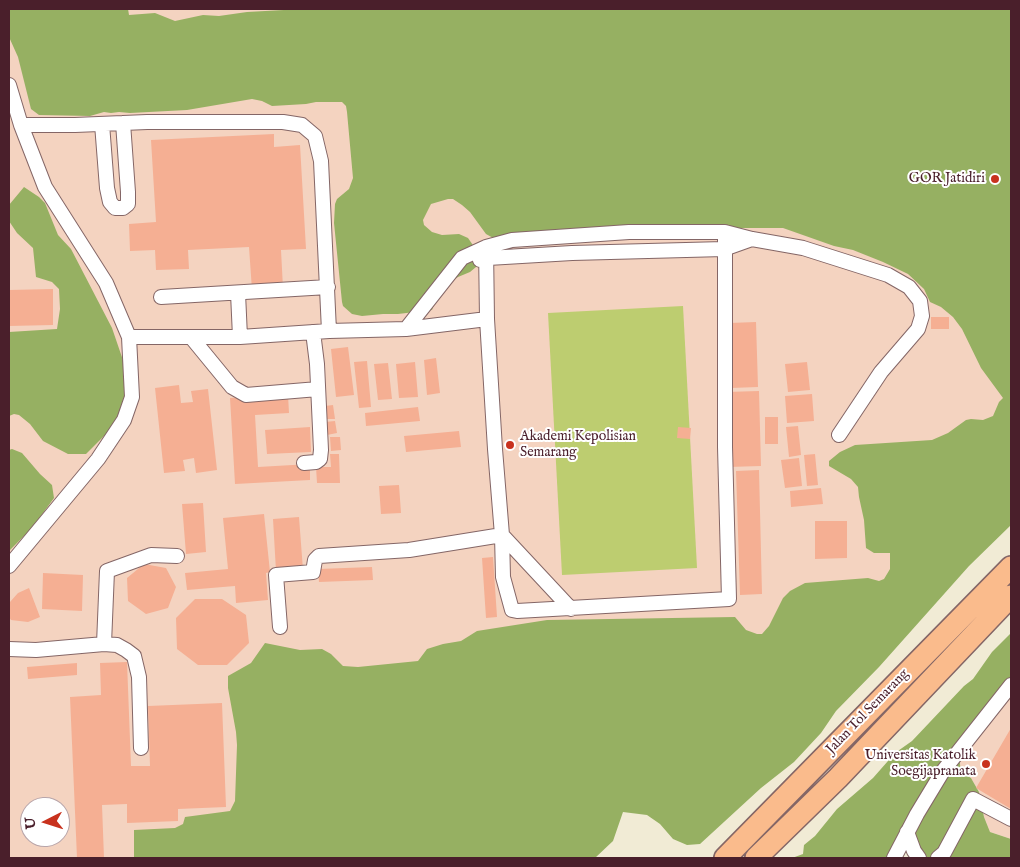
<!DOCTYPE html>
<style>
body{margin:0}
#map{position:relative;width:1020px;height:867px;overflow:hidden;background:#f1ebd5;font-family:"IM FELL English",serif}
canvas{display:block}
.frame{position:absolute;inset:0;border:10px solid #4a1f2b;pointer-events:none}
.north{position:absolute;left:20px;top:797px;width:50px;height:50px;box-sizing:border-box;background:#fff;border:1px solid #b7a5aa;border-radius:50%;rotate:265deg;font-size:14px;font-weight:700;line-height:20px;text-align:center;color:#4a1f2b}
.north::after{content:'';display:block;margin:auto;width:18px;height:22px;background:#c8321e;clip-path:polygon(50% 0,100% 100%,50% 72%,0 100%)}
</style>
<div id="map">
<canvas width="1020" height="867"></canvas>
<div class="frame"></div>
<div class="north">U</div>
</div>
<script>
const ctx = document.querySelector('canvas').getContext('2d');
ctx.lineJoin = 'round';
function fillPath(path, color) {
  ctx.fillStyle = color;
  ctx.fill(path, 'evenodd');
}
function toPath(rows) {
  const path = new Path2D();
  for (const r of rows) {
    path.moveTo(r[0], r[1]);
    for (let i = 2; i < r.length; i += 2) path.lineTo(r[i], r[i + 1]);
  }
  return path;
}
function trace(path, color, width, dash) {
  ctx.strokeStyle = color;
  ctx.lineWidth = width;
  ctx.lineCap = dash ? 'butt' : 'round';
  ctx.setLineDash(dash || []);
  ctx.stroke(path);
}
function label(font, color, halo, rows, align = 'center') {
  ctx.font = font + ' "IM FELL English",serif';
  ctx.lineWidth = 4;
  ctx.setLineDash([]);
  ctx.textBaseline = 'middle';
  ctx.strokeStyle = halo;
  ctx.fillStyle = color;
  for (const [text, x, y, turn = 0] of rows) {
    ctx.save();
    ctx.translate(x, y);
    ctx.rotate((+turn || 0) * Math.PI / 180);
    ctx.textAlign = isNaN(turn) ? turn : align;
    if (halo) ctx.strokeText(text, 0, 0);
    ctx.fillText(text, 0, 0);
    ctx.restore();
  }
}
fillPath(toPath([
 [9,9,1002,9,1011,370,1011,519,862,662,245,858,9,858],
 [30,807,60,807,60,837,30,837],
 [1011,676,1011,839,990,832,984,817,979,792,971,778,961,772,959,756,970,729]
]), '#f4d3c0');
fillPath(toPath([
 [683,306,697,568,562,575,548,313]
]), '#bdcd70');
fillPath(toPath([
 [9,9,128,9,129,15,155,13,175,21,203,15,219,16,247,12,302,9,1011,9,1011,525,969,566,879,667,836,711,821,733,794,762,761,788,700,844,687,845,673,839,660,824,647,815,623,812,613,841,595,858,134,858,134,830,175,828,183,824,185,817,230,811,235,801,237,745,236,732,228,688,228,676,251,663,265,643,300,650,322,649,331,654,343,666,358,667,418,661,427,649,443,644,461,641,477,631,547,620,735,617,746,630,757,634,762,634,769,626,783,598,790,591,805,583,868,578,879,581,884,579,890,569,890,553,874,553,866,548,864,520,859,497,858,487,851,479,829,466,829,461,840,452,855,445,932,440,948,433,966,420,971,419,983,420,993,416,999,402,1003,398,981,368,962,329,953,317,941,307,930,302,924,289,908,274,883,262,853,250,834,246,783,228,738,228,705,231,647,225,554,231,495,239,486,234,470,212,462,205,453,199,448,199,431,204,423,220,424,225,432,232,442,235,459,234,468,238,479,254,476,267,470,272,458,277,440,289,432,310,398,314,383,314,362,316,352,314,343,306,342,302,334,223,335,204,337,199,349,189,353,178,347,112,346,106,342,102,316,102,306,104,272,106,262,101,252,99,187,110,130,113,119,112,111,113,104,112,90,116,39,115,31,109,18,57,9,37],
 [24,187,39,197,45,203,58,235,71,249,112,328,126,369,127,390,119,414,109,431,86,454,68,454,43,441,30,424,19,415,14,414,9,416,9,332,57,329,60,309,59,289,52,282,36,277,33,248,17,233,9,221,9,205],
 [12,449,22,453,40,474,52,485,54,498,32,528,9,551,9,450],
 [1011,633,1011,676,970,729,959,756,961,772,971,778,979,792,984,817,990,832,1011,839,1011,858,911,858,905,849,893,858,792,858,803,854,804,845,815,836,837,809,873,778,895,753,912,741,964,686,973,679,992,652]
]), '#96b062');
fillPath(toPath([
 [274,134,274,147,300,145,306,249,281,250,283,288,252,290,249,247,188,250,189,269,156,270,155,250,130,251,129,224,156,222,151,140],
 [53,289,53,325,9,326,9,290],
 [931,317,949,317,949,329,931,329],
 [756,322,758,387,731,388,729,323],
 [348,347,354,395,336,397,331,349],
 [436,358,440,393,427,395,424,360],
 [367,361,371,407,359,408,354,362],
 [415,362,418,397,399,398,396,364],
 [807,362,810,390,788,392,785,364],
 [388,363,392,399,378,400,374,364],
 [179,385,181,403,193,402,191,391,208,389,217,470,196,473,194,458,183,460,185,471,164,473,155,388],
 [759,391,761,466,728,467,726,392],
 [812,394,814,421,787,423,785,396],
 [288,395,289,413,255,415,258,467,310,464,310,480,235,484,230,398],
 [333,405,335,419,326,419,325,406],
 [418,407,420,421,366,426,365,413],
 [765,417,778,417,778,444,765,444],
 [335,421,337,433,327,435,325,422],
 [798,426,801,455,789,457,786,427],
 [310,427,311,452,267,454,265,430],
 [678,427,691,428,690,439,677,438],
 [459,431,461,447,406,452,404,436],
 [330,437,340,437,341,450,331,451],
 [330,454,339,454,340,483,317,483,316,467,331,467],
 [815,454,818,485,807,486,804,455],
 [799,458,802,486,785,488,781,460],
 [759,470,762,594,740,595,736,471],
 [399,485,401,513,381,514,379,486],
 [821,488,823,504,791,507,790,491],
 [203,503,206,552,186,554,182,504],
 [264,514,270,572,266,573,268,600,236,603,235,586,187,590,185,573,228,569,223,518],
 [299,517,303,570,276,571,273,519],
 [815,521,847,521,847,558,815,559],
 [493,557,497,617,486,618,482,558],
 [144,564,166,568,176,587,168,608,146,614,128,601,127,578],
 [372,567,373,580,319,582,318,569],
 [43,573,83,575,82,611,42,609],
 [29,588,40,617,28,622,11,620,9,617,10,602,18,593],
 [195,599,222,599,246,615,249,643,227,665,198,665,177,649,176,618],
 [127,662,131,766,150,766,148,706,222,703,226,807,178,809,178,821,127,823,127,804,102,805,104,858,77,858,70,697,101,695,100,663],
 [77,663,77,675,28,679,27,667],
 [1011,728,1011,809,976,788]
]), '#f5af93');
const minor = toPath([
 [9,85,21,125,45,187,106,283,129,337,132,397,124,420,98,459,9,566],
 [102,124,107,188,110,202,115,208,123,208,128,204,128,192,123,123],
 [21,125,75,125,147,122,283,122,302,125,315,136,321,161,329,331],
 [486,247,487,319,495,449,502,535,503,577,512,610,517,611,729,599,725,447,725,232],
 [480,260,488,258,572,253,724,249,752,239],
 [238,293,240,337],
 [161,297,328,287],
 [406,329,462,258,486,247,512,240,629,232,725,232,752,239,803,248,888,275,909,287,920,301,922,316,918,329,881,372,839,435],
 [129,337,240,337,329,331,406,329,487,319],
 [191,337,232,387,246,395,318,389],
 [304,463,316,462,320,459,321,450,317,364,313,332],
 [280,627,276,575,313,572,315,560,319,556,409,550,502,535,571,609],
 [104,644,107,571,151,555,177,556],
 [9,649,36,650,104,644,117,645,126,650,134,656,139,677,141,748],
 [907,832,914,851,919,858],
 [894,858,917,814,943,771,1011,685],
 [938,858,944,853,973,799,1011,819]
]);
const highway = toPath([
 [725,858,1011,567],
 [756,858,838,778,1011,596]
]);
trace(minor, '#846666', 16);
trace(highway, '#846666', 24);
trace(minor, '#fff', 14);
trace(highway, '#fabb8c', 21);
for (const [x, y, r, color] of [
 [995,179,5,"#c8321e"],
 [510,445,5,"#c8321e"],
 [986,764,5,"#c8321e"]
]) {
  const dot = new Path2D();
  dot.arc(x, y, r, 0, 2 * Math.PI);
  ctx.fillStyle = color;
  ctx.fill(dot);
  trace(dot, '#fff', 2);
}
label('14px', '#4a1f2b', '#fff', [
 ["GOR Jatidiri",985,179],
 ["Akademi Kepolisian",520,437,"left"],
 ["Semarang",520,453,"left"],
 ["Universitas Katolik",976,756],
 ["Soegijapranata",976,772]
], 'right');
label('14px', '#4a1f2b', '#fff', [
 ["Jalan Tol Semarang",868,712,-46]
]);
</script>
